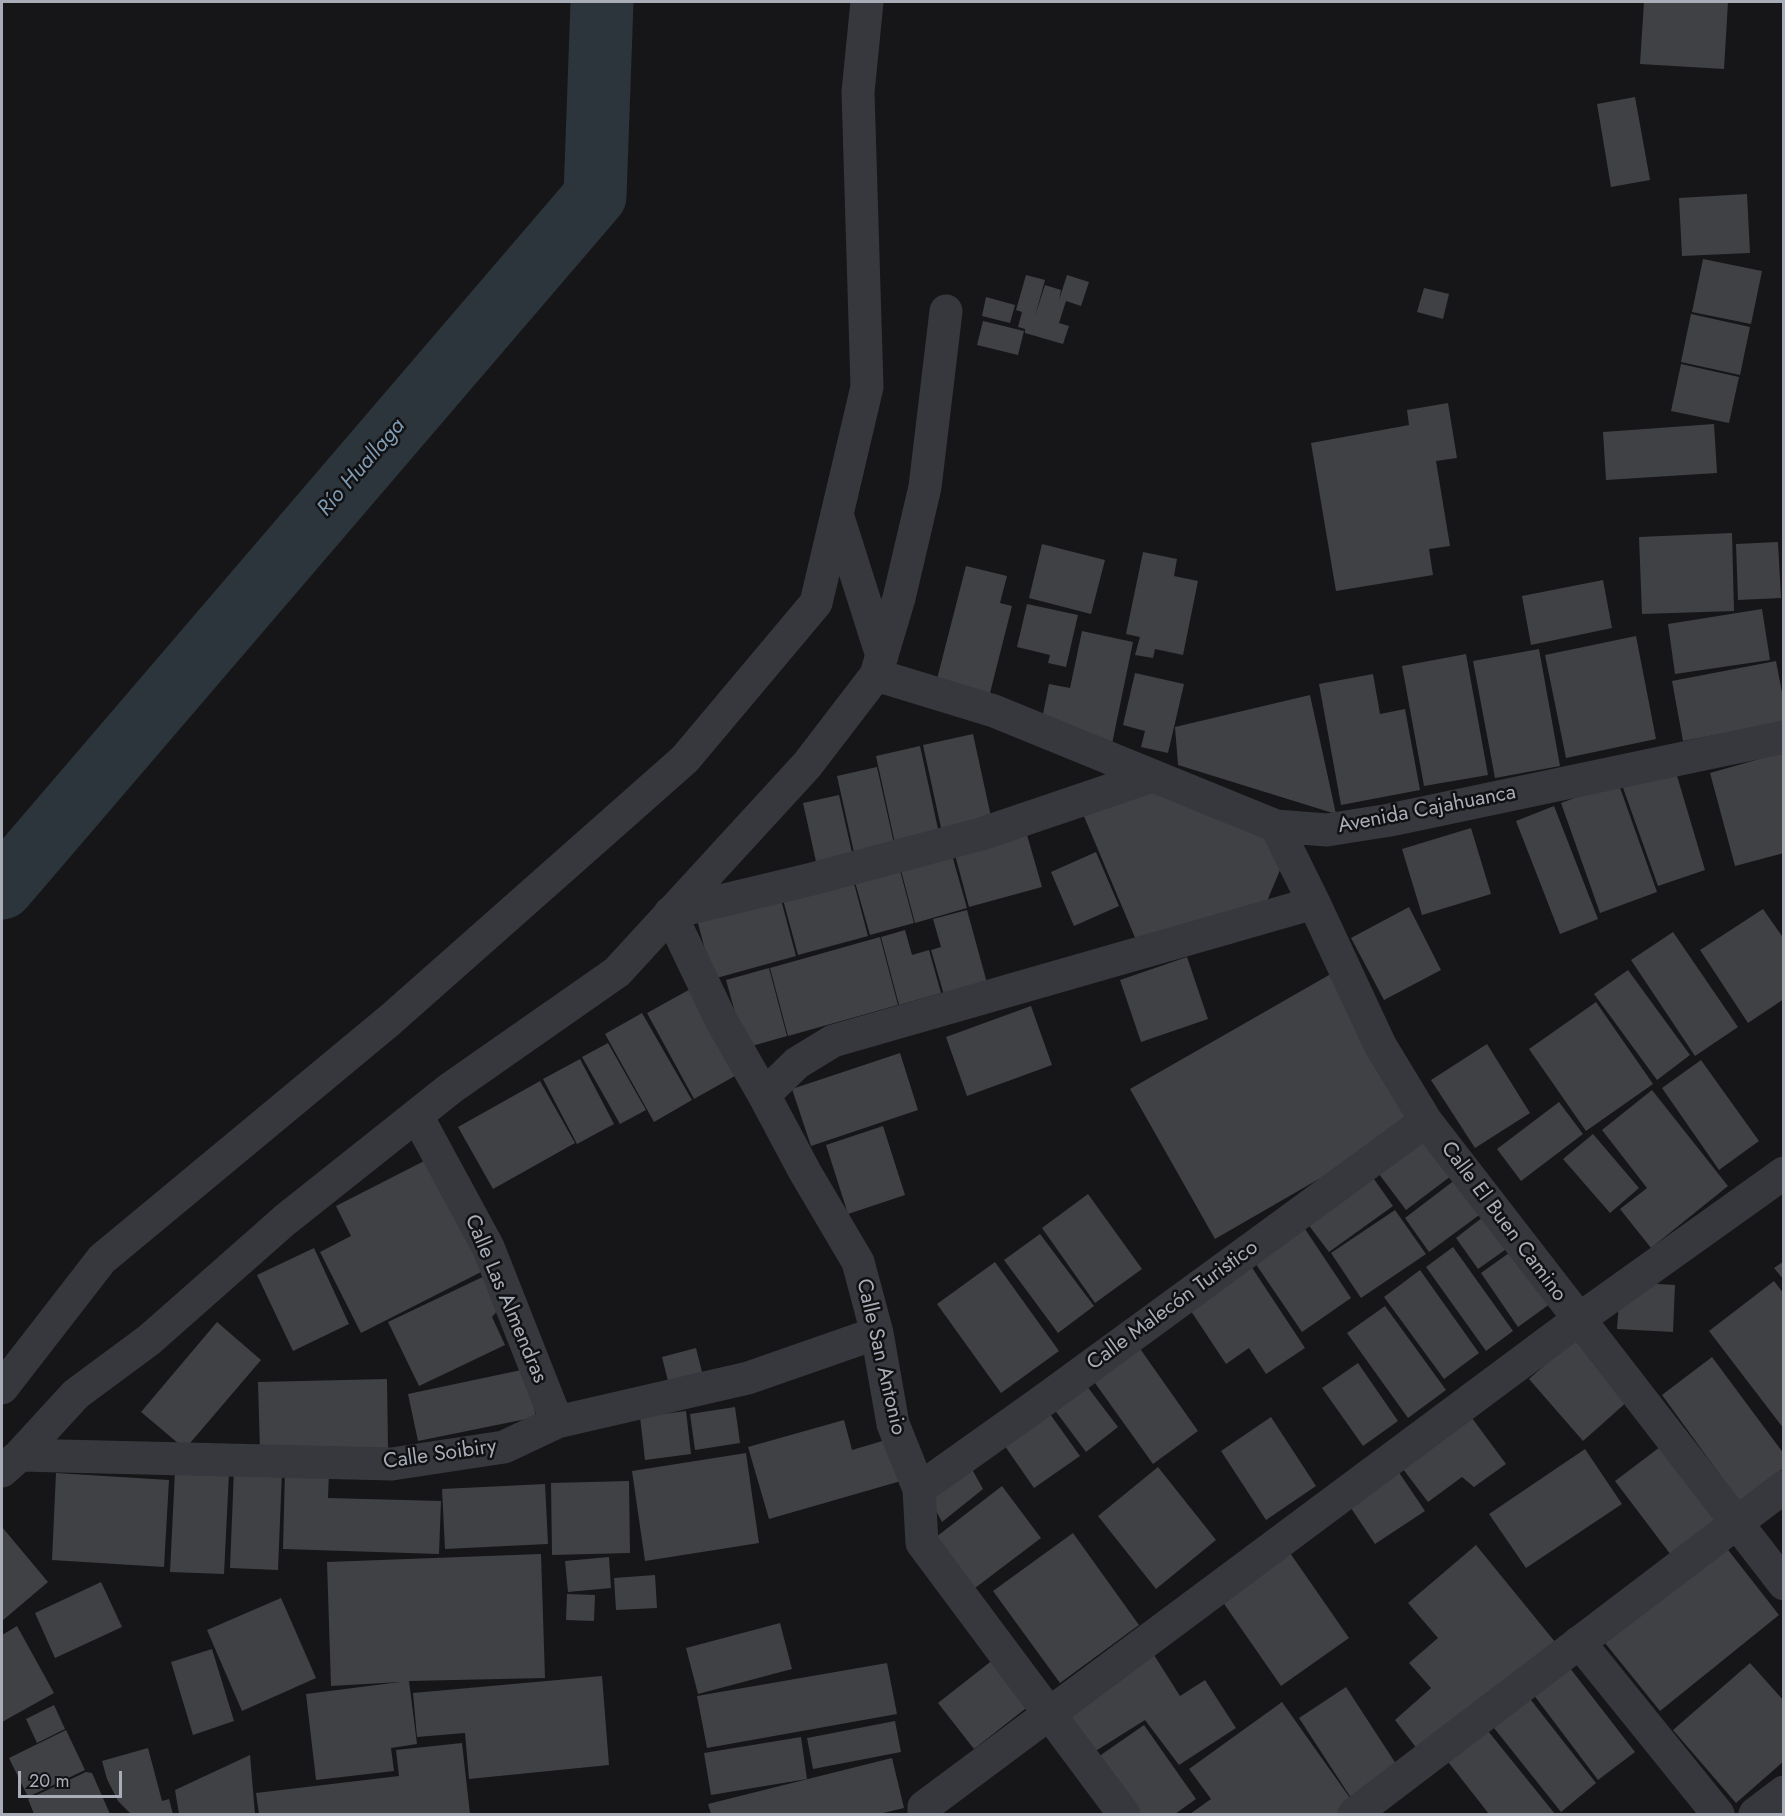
<!DOCTYPE html>
<meta charset="utf-8">
<style>
body{margin:0}
#map{position:relative;width:1785px;height:1816px;overflow:hidden;background:#161618;font-family:Jost,sans-serif}
canvas{display:block}
.frame{position:absolute;inset:0;border:3px solid #a8adb8;pointer-events:none}
.scale{position:absolute;left:18px;top:1771px;width:104px;height:27px;box-sizing:border-box;border:3px solid #a8adb8;border-top:0;padding-left:8px;font-size:18px;line-height:21px;white-space:nowrap;color:#a8adb8;-webkit-text-stroke:4px #111113;paint-order:stroke}
</style>
<div id="map">
<canvas width="1785" height="1816"></canvas>
<div class="frame"></div>
<div class="scale">20 m</div>
</div>
<script>
const ctx = document.querySelector('canvas').getContext('2d');
ctx.lineJoin = 'round';
function toPath(rows) {
  const path = new Path2D();
  for (const r of rows) {
    path.moveTo(r[0], r[1]);
    for (let i = 2; i < r.length; i += 2) path.lineTo(r[i], r[i + 1]);
  }
  return path;
}
function trace(path, color, width, dash) {
  ctx.strokeStyle = color;
  ctx.lineWidth = width;
  ctx.lineCap = dash ? 'butt' : 'round';
  ctx.setLineDash(dash || []);
  ctx.stroke(path);
}
function fillPath(path, color) {
  ctx.fillStyle = color;
  ctx.fill(path, 'evenodd');
}
function label(font, color, halo, rows, align = 'center') {
  ctx.font = font + ' Jost,sans-serif';
  ctx.lineWidth = 5;
  ctx.setLineDash([]);
  ctx.textBaseline = 'middle';
  ctx.strokeStyle = halo;
  ctx.fillStyle = color;
  for (const [text, x, y, turn = 0] of rows) {
    ctx.save();
    ctx.translate(x, y);
    ctx.rotate((+turn || 0) * Math.PI / 180);
    ctx.textAlign = isNaN(turn) ? turn : align;
    if (halo) ctx.strokeText(text, 0, 0);
    ctx.fillText(text, 0, 0);
    ctx.restore();
  }
}
trace(toPath([
 [2,888,595,196,602,2]
]), '#2c353c', 63);
fillPath(toPath([
 [1644,2,1728,2,1724,69,1640,64],
 [1635,97,1650,180,1611,187,1597,104],
 [1747,194,1750,253,1682,256,1679,198],
 [1703,259,1762,271,1751,324,1692,312],
 [1026,275,1045,280,1035,316,1045,285,1061,290,1059,300,1067,275,1089,282,1081,306,1066,301,1059,323,1069,326,1063,344,1025,333,1025,329,1018,327,1022,312,1016,310],
 [1424,288,1449,294,1443,319,1417,312],
 [986,297,1015,305,1010,323,982,316],
 [1691,314,1750,327,1740,375,1681,362],
 [983,321,1024,331,1018,355,977,345],
 [1681,364,1739,377,1729,423,1671,411],
 [1448,403,1457,458,1436,461,1450,546,1429,549,1433,575,1336,591,1311,443,1409,425,1407,410],
 [1714,424,1717,473,1606,480,1603,432],
 [1732,533,1734,611,1642,614,1639,537],
 [1778,542,1781,598,1738,600,1736,544],
 [1042,544,1105,560,1091,614,1029,598],
 [1143,552,1177,559,1174,576,1198,581,1183,655,1155,649,1153,658,1135,655,1140,637,1126,634],
 [966,566,1007,576,1000,603,1012,606,990,693,937,679],
 [1603,580,1612,628,1531,645,1522,596],
 [1027,604,1078,615,1066,667,1048,663,1050,655,1017,647],
 [1762,609,1770,660,1675,674,1668,624],
 [1082,631,1133,642,1112,744,1040,729,1049,684,1070,688],
 [1636,636,1656,739,1566,758,1545,655],
 [1539,649,1560,766,1495,778,1473,661],
 [1466,654,1488,775,1424,786,1402,666],
 [1776,661,1784,703,1784,722,1683,741,1672,681],
 [1135,673,1184,684,1168,753,1141,747,1145,731,1123,725],
 [1373,674,1380,714,1405,709,1420,790,1341,805,1319,684],
 [1310,695,1336,814,1178,765,1175,727],
 [973,734,993,826,943,837,923,745],
 [920,746,940,838,896,848,876,756],
 [1784,752,1784,853,1735,866,1710,773],
 [877,767,895,848,855,857,837,776],
 [1675,769,1705,870,1658,886,1622,785],
 [1618,782,1657,892,1600,913,1561,803],
 [1151,790,1266,834,1280,870,1265,906,1139,947,1083,814],
 [839,795,853,857,817,866,803,803],
 [1554,806,1598,919,1560,934,1516,821],
 [1471,828,1491,894,1422,915,1402,849],
 [1027,835,1042,887,969,907,955,855],
 [950,848,967,908,915,923,899,863],
 [1096,852,1119,906,1074,926,1051,872],
 [898,863,914,923,870,935,853,875],
 [852,876,868,936,798,955,782,896],
 [780,896,796,956,713,979,697,920],
 [1409,907,1441,970,1384,1000,1351,938],
 [1763,909,1784,939,1784,999,1748,1023,1700,950],
 [967,910,987,983,944,995,931,950,941,947,933,919],
 [905,930,912,955,929,950,941,993,899,1005,881,937],
 [1673,932,1738,1027,1695,1056,1631,960],
 [880,937,898,1005,788,1036,770,968],
 [1187,957,1208,1019,1141,1042,1120,980],
 [769,968,787,1036,745,1048,726,980],
 [1628,970,1690,1055,1657,1080,1594,994],
 [1336,971,1421,1120,1215,1239,1130,1089],
 [694,987,742,1072,694,1099,647,1013],
 [1596,1002,1653,1084,1586,1131,1529,1049],
 [1031,1006,1052,1065,967,1096,946,1037],
 [642,1013,692,1100,654,1122,605,1034],
 [608,1043,646,1110,620,1124,582,1057],
 [1487,1044,1530,1113,1475,1148,1431,1080],
 [900,1053,918,1110,811,1146,792,1089],
 [580,1059,614,1124,577,1144,543,1079],
 [1701,1060,1759,1141,1719,1170,1662,1088],
 [540,1081,575,1143,493,1189,458,1127],
 [1652,1090,1728,1186,1651,1248,1620,1209,1647,1188,1602,1130],
 [1559,1102,1583,1134,1521,1181,1497,1149],
 [883,1126,905,1195,848,1214,826,1145],
 [1425,1126,1459,1170,1406,1210,1373,1166],
 [1593,1134,1639,1188,1610,1213,1563,1159],
 [428,1159,483,1271,361,1333,320,1252,351,1236,336,1206],
 [1369,1172,1393,1206,1329,1252,1304,1219],
 [1460,1176,1486,1210,1429,1252,1405,1218],
 [1088,1194,1142,1269,1095,1303,1042,1228],
 [1395,1210,1426,1254,1361,1298,1331,1253],
 [1488,1213,1512,1245,1478,1269,1456,1238],
 [1301,1223,1351,1298,1302,1332,1251,1257],
 [1040,1234,1094,1306,1058,1333,1004,1260],
 [1453,1247,1513,1331,1486,1351,1426,1267],
 [314,1248,349,1324,293,1351,257,1275],
 [1516,1248,1554,1301,1518,1327,1481,1273],
 [1247,1260,1305,1348,1266,1374,1249,1348,1226,1364,1185,1302],
 [1784,1261,1784,1280,1774,1268],
 [995,1262,1059,1351,1001,1393,937,1304],
 [1420,1270,1479,1353,1444,1379,1384,1297],
 [491,1273,505,1302,492,1317,505,1345,419,1386,388,1322],
 [1774,1281,1784,1294,1784,1429,1709,1331],
 [1640,1283,1675,1285,1673,1332,1617,1329,1619,1303],
 [1385,1306,1446,1390,1408,1418,1347,1333],
 [217,1322,261,1360,185,1449,141,1412],
 [1574,1339,1628,1401,1583,1441,1529,1379],
 [1136,1343,1198,1431,1153,1464,1090,1376],
 [696,1348,703,1376,669,1385,662,1357],
 [1712,1357,1784,1454,1784,1468,1739,1501,1662,1395],
 [1358,1363,1398,1421,1363,1446,1322,1388],
 [526,1369,536,1417,418,1441,408,1394],
 [387,1379,388,1448,260,1451,258,1382],
 [1083,1381,1118,1427,1086,1452,1051,1405],
 [735,1407,740,1443,695,1450,690,1414],
 [1045,1407,1080,1456,1034,1488,1000,1439],
 [686,1411,691,1454,645,1460,640,1417],
 [1271,1417,1316,1486,1266,1520,1221,1451],
 [1472,1418,1506,1464,1474,1487,1462,1477,1428,1502,1403,1469],
 [844,1420,852,1450,889,1439,901,1481,769,1519,748,1447],
 [1660,1447,1722,1529,1677,1563,1615,1481],
 [1585,1449,1622,1504,1526,1568,1489,1514],
 [746,1453,759,1543,645,1561,632,1471],
 [969,1464,983,1489,942,1522,927,1494],
 [1158,1467,1216,1540,1156,1589,1098,1516],
 [234,1469,282,1471,278,1570,230,1568],
 [285,1470,329,1472,328,1498,441,1501,439,1554,283,1549],
 [175,1471,229,1473,224,1574,170,1572],
 [1398,1471,1425,1511,1375,1544,1349,1505],
 [56,1473,169,1480,164,1567,52,1560],
 [629,1481,630,1553,552,1555,551,1483],
 [545,1484,548,1544,445,1549,442,1489],
 [1002,1486,1041,1538,975,1588,936,1537],
 [2,1527,48,1582,2,1621],
 [1073,1533,1139,1625,1060,1683,993,1591],
 [1476,1545,1560,1648,1421,1754,1395,1720,1431,1688,1409,1663,1438,1638,1408,1603],
 [1725,1546,1779,1615,1660,1711,1605,1643],
 [1288,1550,1349,1638,1281,1686,1220,1598],
 [541,1554,545,1678,409,1681,417,1744,391,1748,394,1771,316,1780,306,1694,400,1682,331,1686,327,1562],
 [609,1557,611,1588,568,1592,565,1561],
 [655,1575,657,1608,616,1610,614,1578],
 [101,1582,122,1627,55,1658,35,1613],
 [567,1594,595,1595,594,1621,566,1620],
 [281,1598,316,1678,242,1711,207,1630],
 [780,1623,792,1669,698,1694,686,1648],
 [17,1626,54,1693,2,1722,2,1635],
 [212,1649,234,1721,193,1735,171,1662],
 [1154,1655,1180,1696,1205,1680,1236,1728,1179,1765,1145,1720,1094,1752,1067,1712],
 [994,1659,1030,1705,974,1749,938,1703],
 [887,1663,897,1714,707,1748,697,1696],
 [1566,1663,1635,1752,1598,1780,1530,1690],
 [1750,1663,1784,1701,1784,1761,1736,1803,1673,1730],
 [602,1676,609,1765,469,1779,465,1733,417,1737,413,1693],
 [1346,1687,1400,1770,1353,1801,1299,1718],
 [1527,1695,1596,1783,1561,1812,1490,1723],
 [1282,1702,1355,1805,1342,1814,1190,1814,1211,1799,1189,1769],
 [54,1705,65,1729,37,1743,26,1719],
 [895,1721,901,1752,813,1769,807,1738],
 [1144,1725,1196,1799,1175,1814,1138,1814,1098,1757],
 [1484,1726,1555,1814,1489,1814,1445,1758],
 [66,1730,85,1770,28,1797,9,1758],
 [801,1737,807,1779,711,1795,704,1753],
 [462,1743,470,1814,259,1814,256,1793,399,1776,396,1750],
 [148,1748,162,1801,169,1799,173,1814,131,1814,118,1801,107,1779,102,1761],
 [250,1755,255,1814,179,1814,175,1790],
 [892,1758,904,1808,879,1814,711,1814,708,1804],
 [86,1772,92,1773,110,1814,34,1814,28,1799]
]), '#404145');
trace(toPath([
 [837,514,882,656],
 [876,675,994,711,1276,826,1327,830,1390,820,1784,737],
 [1276,826,1314,903,1380,1045,1426,1121,1784,1584],
 [764,1095,797,1063,833,1041,1314,903],
 [417,1116,488,1247,557,1422],
 [2,1388,102,1259,390,1020,685,759,816,603,867,387,858,92,867,2],
 [20,1455,392,1464,504,1447,557,1422,748,1378,877,1333],
 [2,1471,20,1455,76,1394,149,1340,285,1220,451,1088,617,972,807,765,876,675,899,598,925,487,946,311],
 [919,1489,1040,1403,1426,1121],
 [1579,1642,1718,1814],
 [924,1814,924,1807,1578,1320,1784,1173],
 [1124,1814,922,1543,919,1489,893,1424,877,1333,858,1262,805,1172,764,1095,721,1020,670,913,812,879,981,834,1152,776],
 [1354,1814,1784,1487],
 [1755,1814,1784,1792]
]), '#37383d', 33);
label('21px', '#a8adb8', '#111113', [
 ["Avenida Cajahuanca",1427,810,-11],
 ["Calle El Buen Camino",1503,1222,53],
 ["Calle Las Almendras",505,1299,67],
 ["Calle Malecón Turistico",1173,1306,-36],
 ["Calle San Antonio",880,1357,77],
 ["Calle Soibiry",440,1455,-8]
]);
label('italic 22px', '#7f9bb3', '#111113', [
 ["Río Huallaga",362,468,-49]
]);
</script>
